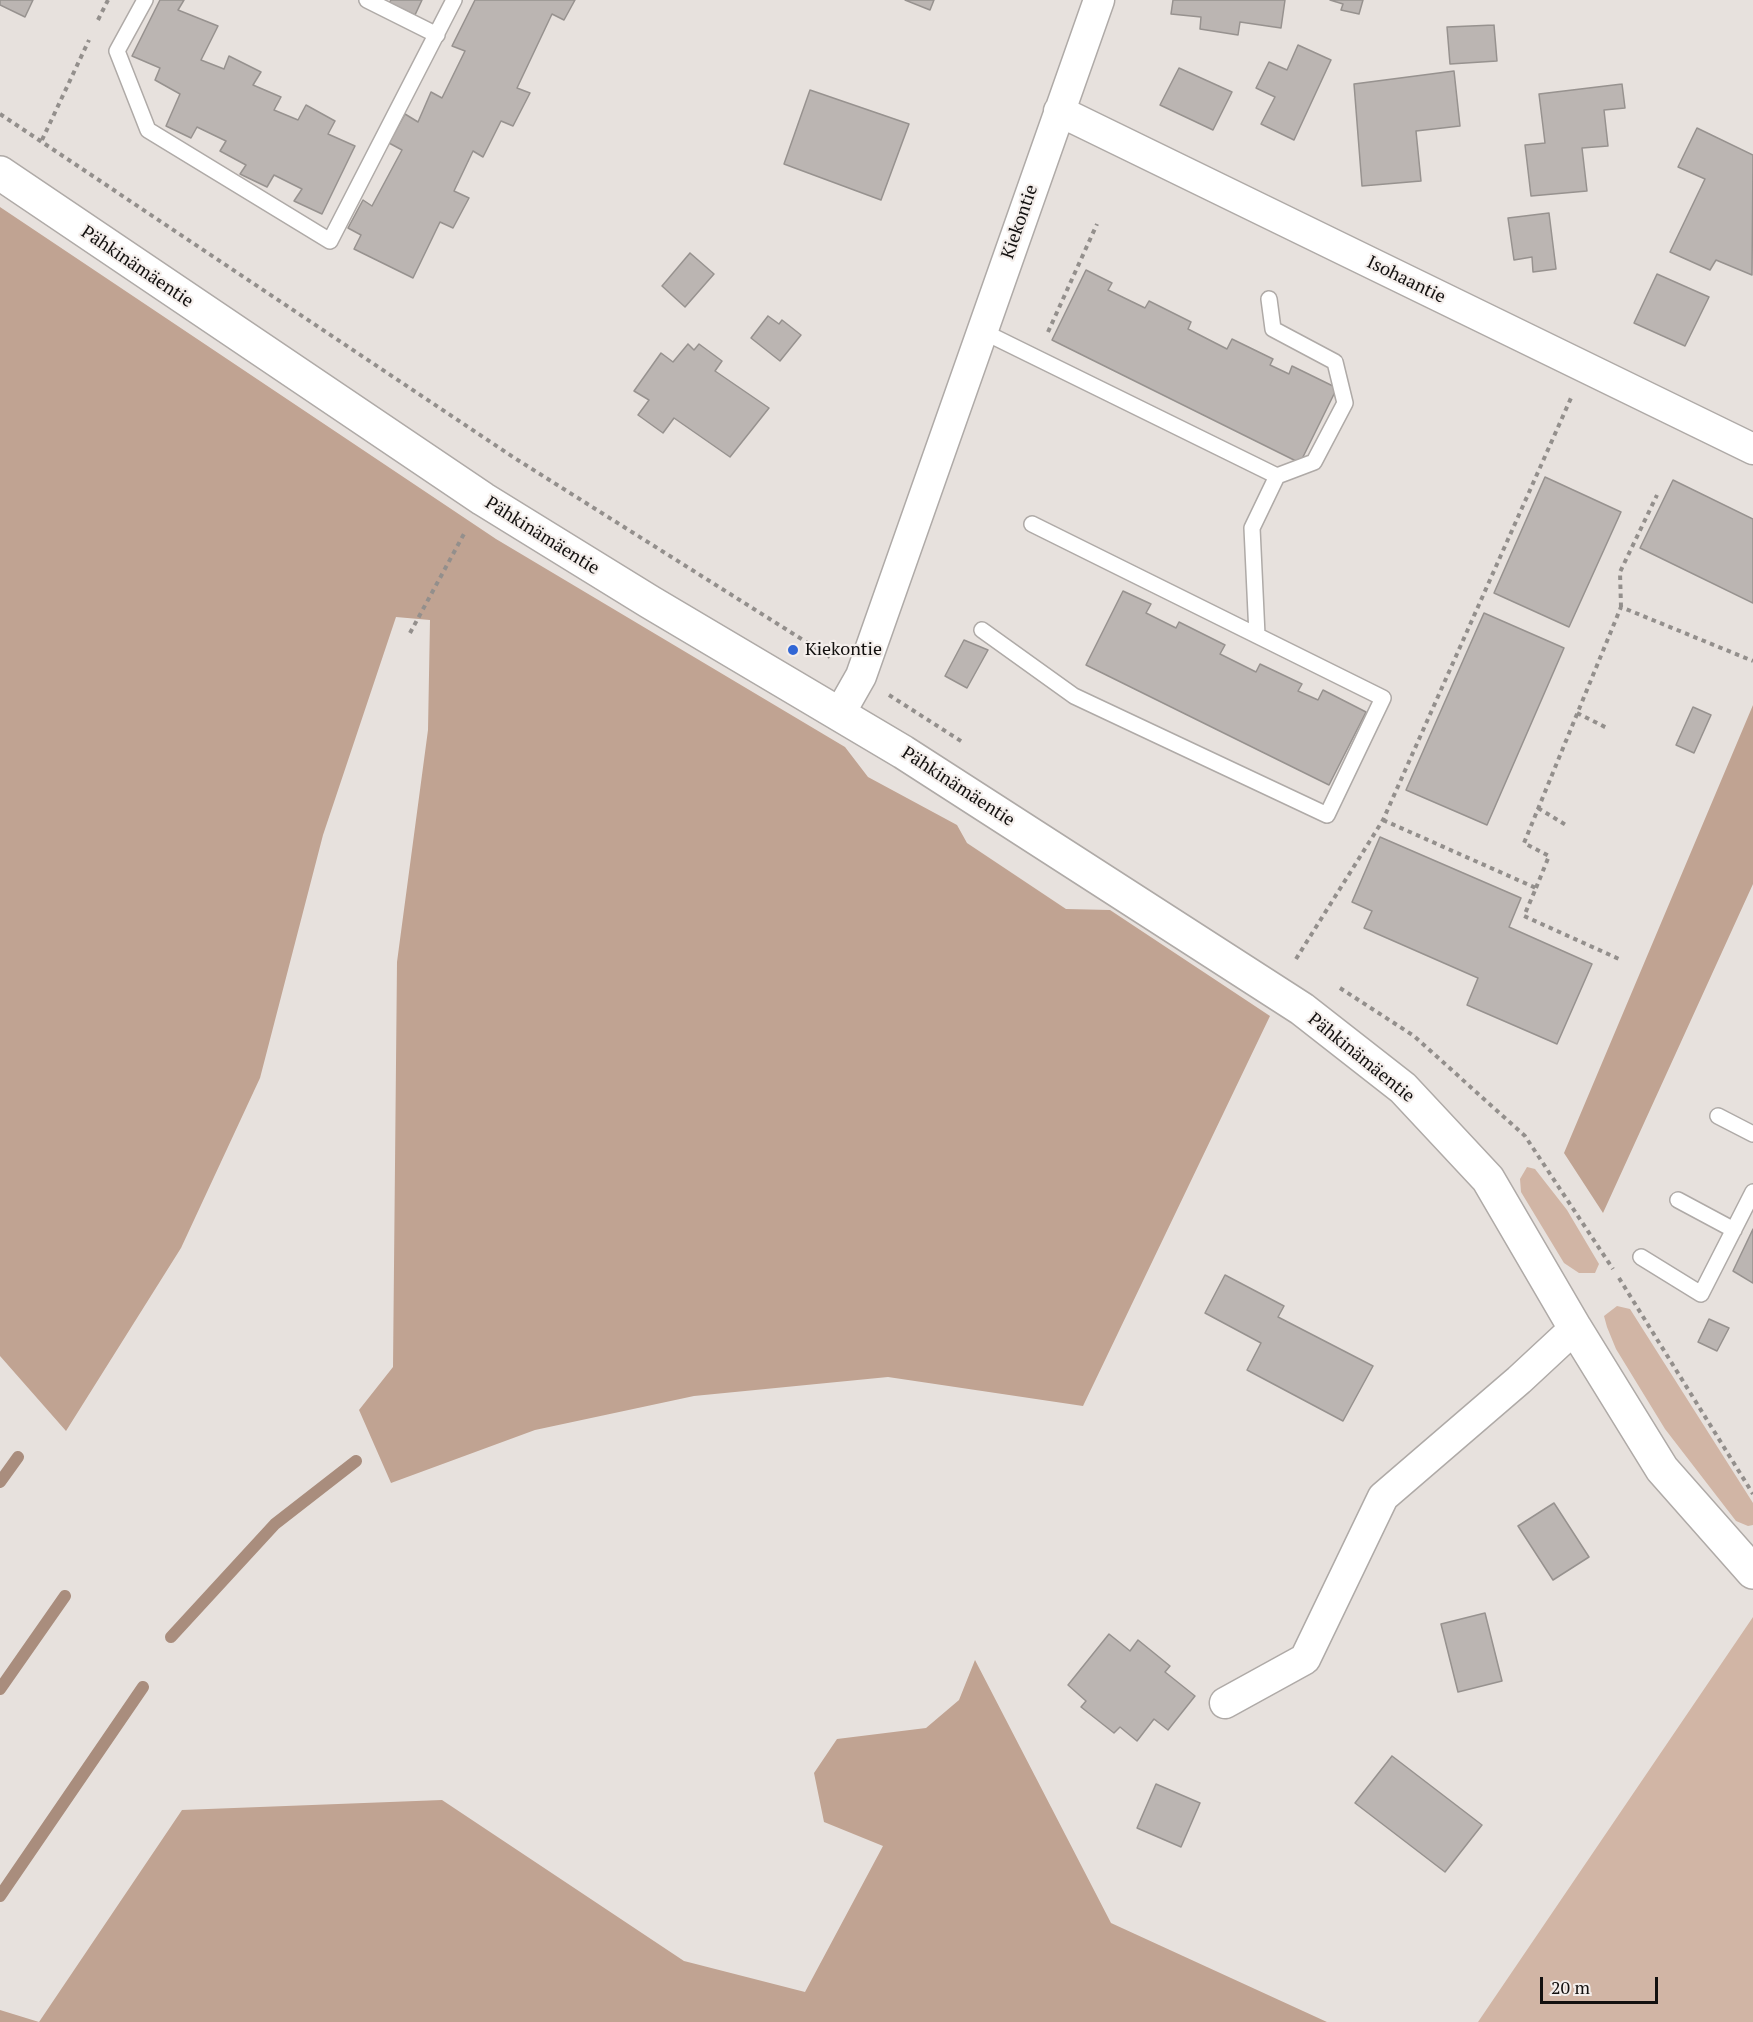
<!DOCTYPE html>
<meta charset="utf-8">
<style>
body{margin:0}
#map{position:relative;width:1753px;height:2022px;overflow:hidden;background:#e7e1dd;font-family:"PT Serif",serif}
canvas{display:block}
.scale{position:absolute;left:1540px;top:1977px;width:118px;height:27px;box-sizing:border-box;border:3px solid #12100f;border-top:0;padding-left:8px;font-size:18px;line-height:21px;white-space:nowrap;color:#12100f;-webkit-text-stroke:4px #f4eeeb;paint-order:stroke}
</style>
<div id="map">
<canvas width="1753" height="2022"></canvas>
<div class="scale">20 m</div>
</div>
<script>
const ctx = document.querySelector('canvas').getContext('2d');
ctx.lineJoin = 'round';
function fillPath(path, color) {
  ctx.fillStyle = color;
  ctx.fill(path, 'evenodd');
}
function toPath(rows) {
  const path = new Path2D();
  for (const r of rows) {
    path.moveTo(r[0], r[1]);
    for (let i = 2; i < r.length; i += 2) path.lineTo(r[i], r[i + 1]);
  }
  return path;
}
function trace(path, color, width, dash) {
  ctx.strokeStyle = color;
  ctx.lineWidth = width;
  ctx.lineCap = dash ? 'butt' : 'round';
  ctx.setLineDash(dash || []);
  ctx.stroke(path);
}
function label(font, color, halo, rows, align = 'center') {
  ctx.font = font + ' "PT Serif",serif';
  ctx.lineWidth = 4.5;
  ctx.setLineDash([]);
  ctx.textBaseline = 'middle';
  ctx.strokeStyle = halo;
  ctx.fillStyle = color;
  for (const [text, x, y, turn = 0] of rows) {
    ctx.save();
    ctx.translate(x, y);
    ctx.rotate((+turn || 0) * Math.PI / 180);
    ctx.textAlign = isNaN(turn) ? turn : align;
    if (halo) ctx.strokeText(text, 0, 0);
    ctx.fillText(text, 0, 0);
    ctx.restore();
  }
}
fillPath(toPath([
 [1527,1167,1535,1169,1567,1210,1599,1264,1595,1273,1579,1273,1564,1263,1521,1192,1520,1179],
 [1617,1306,1630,1309,1753,1503,1753,1525,1748,1526,1736,1521,1665,1429,1616,1349,1607,1327,1604,1316],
 [1753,1617,1753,2022,1478,2022]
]), '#d1b5a5');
fillPath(toPath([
 [0,207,496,539,845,747,868,777,957,825,967,843,1066,909,1110,910,1270,1016,1083,1406,888,1377,694,1396,535,1430,391,1483,359,1410,393,1367,397,962,428,730,430,620,396,617,323,835,260,1078,181,1248,66,1431,0,1356],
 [1753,705,1753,884,1603,1213,1564,1153],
 [975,1660,1111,1923,1327,2022,39,2022,182,1810,442,1800,684,1961,805,1992,883,1846,824,1822,814,1773,837,1739,926,1728,959,1700],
 [0,2010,39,2022,0,2022]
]), '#c0a392');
trace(toPath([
 [0,1482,18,1457],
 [171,1637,275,1524,356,1461],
 [0,1689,65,1596],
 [0,1896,143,1687]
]), '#a98d7d', 12);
const building = toPath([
 [0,0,33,0,25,17,0,5,0,0],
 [160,0,184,0,178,10,218,26,201,60,224,69,229,56,261,72,253,85,281,97,274,110,298,120,306,105,335,121,328,134,355,146,322,214,294,201,302,189,274,175,267,187,240,174,246,165,220,151,226,141,197,127,191,138,166,126,180,94,155,80,160,68,132,56,160,0],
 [391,0,422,0,415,15,389,3,391,0],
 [475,0,575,0,564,20,552,14,517,88,530,93,513,126,501,121,483,157,473,151,454,191,469,198,453,228,440,222,413,278,354,249,361,235,348,228,363,200,372,206,402,150,389,143,405,114,418,122,431,92,442,98,465,51,452,46,475,0],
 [905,0,934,0,930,10,905,0],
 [1173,0,1285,0,1281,28,1240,22,1238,35,1200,29,1201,17,1171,14,1173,0],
 [1330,0,1363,0,1359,14,1341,10,1343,4,1330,0],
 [1494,25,1497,61,1450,64,1447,27,1494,25],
 [1298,45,1331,60,1294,140,1261,124,1275,97,1256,88,1269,62,1287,70,1298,45],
 [1179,68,1232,92,1213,130,1160,105,1179,68],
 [1454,71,1460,126,1416,131,1421,181,1362,186,1354,84,1454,71],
 [1622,84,1625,108,1604,110,1608,146,1582,148,1587,191,1531,196,1525,145,1545,143,1539,94,1622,84],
 [810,90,909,124,881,200,784,164,810,90],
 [1697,128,1753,155,1752,275,1716,260,1710,270,1670,252,1705,179,1678,167,1697,128],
 [1549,213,1556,269,1533,272,1532,257,1514,260,1508,218,1549,213],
 [690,253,714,274,685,307,662,286,690,253],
 [1086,270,1112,283,1108,290,1145,308,1149,301,1191,322,1188,329,1227,349,1232,339,1273,359,1270,365,1289,374,1292,366,1337,388,1300,463,1052,340,1086,270],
 [1657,274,1709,297,1685,346,1634,323,1657,274],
 [768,316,779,324,782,320,801,335,780,361,751,338,768,316],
 [688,344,694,350,699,344,722,361,715,371,769,408,730,457,674,418,663,433,638,415,649,400,634,391,661,353,673,362,688,344],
 [1545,477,1621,512,1569,627,1494,593,1545,477],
 [1673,480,1753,519,1753,603,1640,548,1673,480],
 [1123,591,1151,604,1146,613,1176,628,1179,622,1225,645,1220,654,1256,672,1260,664,1302,684,1298,691,1318,700,1323,690,1366,712,1329,785,1086,665,1123,591],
 [1484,613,1564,648,1487,825,1406,790,1484,613],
 [964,640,988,650,967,688,945,676,964,640],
 [1693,707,1711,715,1694,753,1676,745,1693,707],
 [1380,837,1521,898,1509,927,1592,964,1557,1044,1467,1005,1478,978,1364,928,1372,911,1352,902,1380,837],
 [1753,1229,1753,1283,1733,1271,1753,1229],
 [1225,1275,1284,1306,1278,1317,1373,1366,1343,1421,1247,1370,1261,1343,1205,1313,1225,1275],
 [1709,1319,1729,1328,1717,1351,1698,1342,1709,1319],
 [1554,1503,1589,1557,1553,1580,1518,1526,1554,1503],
 [1485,1613,1502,1681,1458,1692,1441,1624,1485,1613],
 [1109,1634,1130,1651,1138,1640,1170,1666,1165,1672,1195,1696,1168,1730,1154,1719,1137,1741,1120,1727,1114,1733,1081,1707,1086,1701,1068,1685,1109,1634],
 [1392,1756,1482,1825,1445,1872,1355,1803,1392,1756],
 [1156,1784,1200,1803,1181,1847,1137,1828,1156,1784]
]);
fillPath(building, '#bbb5b2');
trace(building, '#97928f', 1.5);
const lane = toPath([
 [145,0,117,51,148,130,330,241,454,0],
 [367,0,437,35],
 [1269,299,1273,329,1335,362,1345,403,1314,462,1277,476],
 [982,331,1277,476,1252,528,1257,635],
 [982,630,1074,696,1327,815,1383,698,1032,524],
 [1718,1116,1753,1134],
 [1678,1200,1734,1230],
 [1641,1257,1701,1294,1753,1192]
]);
const street = toPath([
 [1059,111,1753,449],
 [840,713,861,676,1099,0],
 [1225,1703,1305,1659,1383,1497,1519,1380,1575,1328]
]);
const secondary = toPath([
 [0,173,483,499,650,602,903,752,1302,1009,1403,1088,1488,1179,1575,1328,1662,1469,1753,1572]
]);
trace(lane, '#afaaa7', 18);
trace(street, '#afaaa7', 33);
trace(secondary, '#afaaa7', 36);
trace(toPath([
 [98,20,108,0],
 [0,114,513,457,830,657],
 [42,140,89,40],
 [1048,332,1097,224],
 [1621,607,1620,572,1657,495],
 [410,633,465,532],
 [889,695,964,743],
 [1577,713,1609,729],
 [1538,808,1566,825],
 [1383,820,1536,888,1524,916,1619,959],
 [1536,888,1549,856,1524,843,1621,607,1753,661],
 [1296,959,1383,820,1571,398],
 [1340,988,1414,1036,1525,1136,1613,1269],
 [1619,1278,1753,1494]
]), '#938f8c', 4, [4.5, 4.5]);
trace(lane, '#fff', 15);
trace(street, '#fff', 30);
trace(secondary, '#fff', 33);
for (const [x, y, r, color] of [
 [793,650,6,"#3166d5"]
]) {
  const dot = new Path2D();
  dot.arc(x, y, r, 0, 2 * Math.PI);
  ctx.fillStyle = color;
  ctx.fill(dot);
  trace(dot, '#f4eeeb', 2);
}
label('18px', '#12100f', '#f4eeeb', [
 ["Kiekontie",1020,222,-71],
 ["Pähkinämäentie",137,267,34],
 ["Isohaantie",1406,280,26],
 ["Pähkinämäentie",542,536,32],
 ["Pähkinämäentie",958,787,33],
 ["Pähkinämäentie",1361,1058,39]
]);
label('18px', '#12100f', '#f4eeeb', [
 ["Kiekontie",805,650]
], 'left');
</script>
